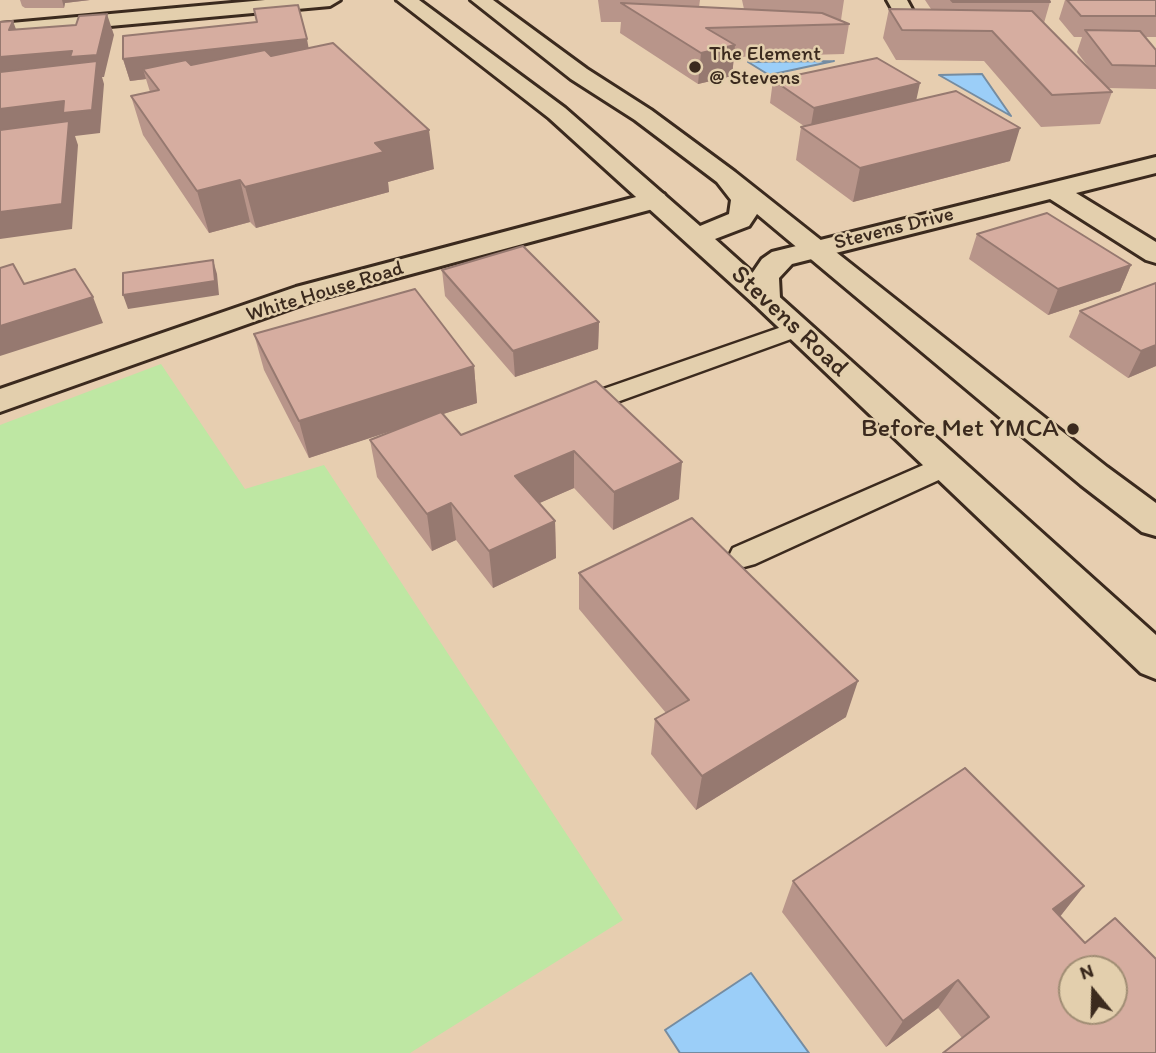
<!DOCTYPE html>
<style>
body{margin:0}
#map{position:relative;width:1156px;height:1053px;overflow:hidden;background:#e7ceb0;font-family:Itim,sans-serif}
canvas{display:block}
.north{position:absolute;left:1058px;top:955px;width:70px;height:70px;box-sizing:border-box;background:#e3cfad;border:2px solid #a08d74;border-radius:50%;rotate:341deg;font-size:19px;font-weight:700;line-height:28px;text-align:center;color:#3b2a1e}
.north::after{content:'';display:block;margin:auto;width:24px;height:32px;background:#3b2a1e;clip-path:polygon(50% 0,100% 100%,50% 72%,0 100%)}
</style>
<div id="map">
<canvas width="1156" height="1053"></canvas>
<div class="north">N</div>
</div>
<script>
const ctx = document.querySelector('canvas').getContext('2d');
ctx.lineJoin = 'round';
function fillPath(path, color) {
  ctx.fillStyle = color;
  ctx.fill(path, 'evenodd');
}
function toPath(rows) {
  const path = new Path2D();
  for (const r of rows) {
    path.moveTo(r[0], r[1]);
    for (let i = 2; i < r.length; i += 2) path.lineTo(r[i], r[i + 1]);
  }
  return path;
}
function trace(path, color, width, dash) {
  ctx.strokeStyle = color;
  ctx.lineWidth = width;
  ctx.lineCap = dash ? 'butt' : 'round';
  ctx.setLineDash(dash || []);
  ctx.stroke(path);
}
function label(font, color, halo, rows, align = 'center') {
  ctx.font = font + ' Itim,sans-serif';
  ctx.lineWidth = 5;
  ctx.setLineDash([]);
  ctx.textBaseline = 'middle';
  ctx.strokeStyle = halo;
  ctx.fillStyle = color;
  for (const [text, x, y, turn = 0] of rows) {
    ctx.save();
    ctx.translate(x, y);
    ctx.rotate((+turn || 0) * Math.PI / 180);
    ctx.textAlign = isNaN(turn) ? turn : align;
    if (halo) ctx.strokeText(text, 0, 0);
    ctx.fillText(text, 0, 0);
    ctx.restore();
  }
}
fillPath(toPath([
 [161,364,245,489,324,465,623,920,410,1053,0,1053,0,425]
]), '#bee7a3');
const water = toPath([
 [834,61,769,75,748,62,834,61],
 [982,74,1011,116,939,75,982,74],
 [751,973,809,1053,680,1053,665,1030,751,973]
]);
fillPath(water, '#9bcef8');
trace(water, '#758ca1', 2);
const lane = toPath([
 [796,322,805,324,808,329,805,334,581,415,572,417,563,415,559,409,563,403,796,322],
 [944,456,954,459,958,466,954,473,755,564,744,567,733,564,729,556,733,548,944,456]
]);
const street = toPath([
 [265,0,340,0,330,6,0,36,0,24,265,0],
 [887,0,907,0,922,28,919,32,905,32,887,0],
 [1156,157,1156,173,1076,193,1156,242,1156,263,1146,260,1050,199,792,264,779,278,780,298,776,304,765,307,754,304,750,298,749,278,762,259,772,252,1156,157],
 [655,192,664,194,668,200,664,206,318,299,0,412,0,389,296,287,655,192]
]);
const secondary = toPath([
 [397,0,419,0,565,108,700,226,729,214,731,200,717,182,635,120,571,79,471,0,493,0,587,69,651,110,735,172,1107,467,1156,503,1156,536,1142,532,1081,485,757,214,749,226,715,239,1156,635,1156,679,1141,673,754,304,549,118,397,0]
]);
trace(lane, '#3b2a1e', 5);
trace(street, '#3b2a1e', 6);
trace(secondary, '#3b2a1e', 6);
fillPath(lane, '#e3cfad');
fillPath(street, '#e3cfad');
fillPath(secondary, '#e3cfad');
fillPath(toPath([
 [20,0,90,0,65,3,64,8,25,8,22,6],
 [598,0,700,0,699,7,744,9,742,0,844,0,841,20,849,24,844,54,734,57,732,76,698,84,620,33,621,22,601,22],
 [925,0,1049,0,1050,2,1044,23,1092,72,1077,52,1082,37,1074,37,1059,19,1065,0,1156,0,1156,37,1145,37,1156,50,1156,89,1107,88,1112,92,1100,124,1041,127,984,61,896,60,883,38,889,9,931,9],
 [309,48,434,169,388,182,389,192,256,228,250,222,209,233,143,135,131,96,150,92,146,79,130,81,123,59],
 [773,80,916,101,1010,161,853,202,796,160,801,127,804,126,770,103],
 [977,234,1131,265,1120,291,1048,315,969,259],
 [442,270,599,322,598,349,515,377,445,296],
 [1156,283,1156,366,1128,378,1069,337,1080,311],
 [254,334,474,366,477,403,443,414,461,435,596,381,679,499,613,530,574,488,539,503,555,521,556,558,493,588,456,540,432,551,377,477,370,440,399,428,309,458,264,370],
 [579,573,846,717,696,810,651,754,655,719,666,713,579,609],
 [793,881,1084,886,1060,916,1085,943,1156,959,962,1038,938,1008,886,1047,782,912]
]), '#b8958a');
fillPath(toPath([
 [62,0,90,0,65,3,64,8],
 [107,14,114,35,104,77,102,77,104,84,100,133,75,136,78,145,72,229,0,239,0,109,64,101,92,110,0,80,0,57],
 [13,21,21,43,9,30],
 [307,39,311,61,143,69,146,79,130,81,123,59],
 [735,45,732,76,698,84,701,53],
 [920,83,915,106,810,131,814,108],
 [1020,128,1010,161,853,202,860,168],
 [429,130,434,169,388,182,389,192,256,228,245,187,375,143],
 [240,180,250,222,209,233,197,191],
 [213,260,217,274,219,295,128,309,123,295],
 [1131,265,1120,291,1048,315,1058,289],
 [93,297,103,323,0,356,0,326],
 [599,322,598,349,515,377,513,351],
 [1156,345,1156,366,1128,378,1141,351],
 [474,366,477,403,309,458,299,421],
 [574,451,574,488,517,513,515,476],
 [682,462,679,499,613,530,614,492],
 [451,503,456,540,432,551,427,514],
 [555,521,556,558,493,588,489,551],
 [858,681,846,717,696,810,702,776],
 [1084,886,1059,918,1053,909],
 [958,980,938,1008,886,1047,903,1021]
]), '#967970');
const building = toPath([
 [951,0,1049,0,1050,2,953,2,951,0],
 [1067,0,1156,0,1156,16,1081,16,1067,0],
 [621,3,822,13,849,24,706,28,735,45,701,53,621,3],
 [298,5,307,39,123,59,123,36,257,22,254,9,298,5],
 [889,9,1032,11,1112,92,1052,95,992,31,902,30,889,9],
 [107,14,97,55,70,57,72,51,0,57,0,22,13,21,9,30,76,25,79,16,107,14],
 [1085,30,1140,31,1156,50,1156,66,1112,65,1085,30],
 [333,43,429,130,375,143,384,152,245,187,240,180,197,191,131,96,159,90,143,69,186,60,191,65,265,50,271,56,333,43],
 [877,58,920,83,814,108,773,80,877,58],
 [97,61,92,110,63,113,64,101,0,109,0,72,97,61],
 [956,91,1020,128,860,168,801,127,956,91],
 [69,121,62,204,0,212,0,130,69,121],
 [1047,213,1131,265,1058,289,977,234,1047,213],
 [523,246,599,322,513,351,442,270,523,246],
 [213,260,215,281,123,295,123,273,213,260],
 [13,264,24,284,75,269,93,297,0,326,0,268,13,264],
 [1156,283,1156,345,1141,351,1080,311,1156,283],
 [415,289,474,366,299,421,254,334,415,289],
 [596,381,682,462,614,492,574,451,515,476,555,521,489,551,451,503,427,514,370,440,441,412,461,435,596,381],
 [692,518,858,681,702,776,655,719,689,700,579,573,692,518],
 [965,768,1084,886,1053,909,1085,943,1115,918,1156,959,1156,1053,943,1053,989,1017,958,980,903,1021,793,881,965,768],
 [1072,969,1114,969,1114,1011,1072,1011,1072,969]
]);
fillPath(building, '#d6ada0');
trace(building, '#967970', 2);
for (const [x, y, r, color] of [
 [695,67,7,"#3b2a1e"],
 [1073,429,7,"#3b2a1e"]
]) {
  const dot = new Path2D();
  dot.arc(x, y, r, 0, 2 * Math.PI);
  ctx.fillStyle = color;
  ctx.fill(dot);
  trace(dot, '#e3cfad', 2.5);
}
label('21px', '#3b2a1e', '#e3cfad', [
 ["The Element",709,55],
 ["@ Stevens",709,79]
], 'left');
label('21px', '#3b2a1e', '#e3cfad', [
 ["Stevens Drive",894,229,-14],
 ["White House Road",325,292,-17]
]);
label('26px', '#3b2a1e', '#e3cfad', [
 ["Stevens Road",789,322,43]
]);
label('26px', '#3b2a1e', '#e3cfad', [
 ["Before Met YMCA",1059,429]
], 'right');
</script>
